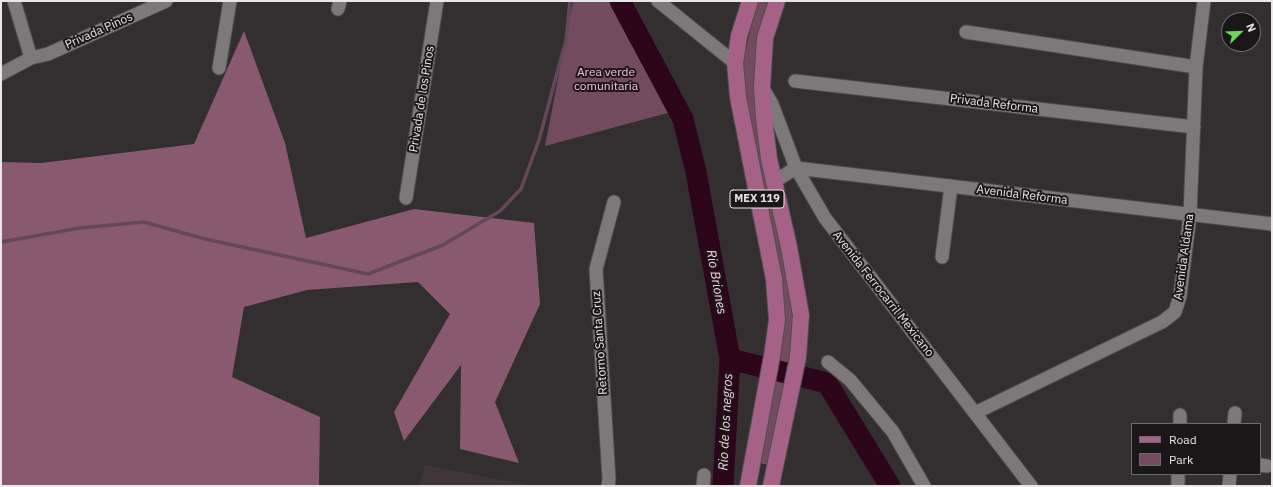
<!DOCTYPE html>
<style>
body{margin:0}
#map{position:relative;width:1273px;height:487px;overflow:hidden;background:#332e30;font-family:"IBM Plex Sans",sans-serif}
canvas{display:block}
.frame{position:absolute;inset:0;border:2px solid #e8e6e7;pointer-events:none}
.legend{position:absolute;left:1131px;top:423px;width:130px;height:52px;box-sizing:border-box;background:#191718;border:1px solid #6c6a6b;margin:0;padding:5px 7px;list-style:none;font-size:12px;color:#e8e6e7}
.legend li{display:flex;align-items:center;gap:8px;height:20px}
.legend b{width:20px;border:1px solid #6c6a6b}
.north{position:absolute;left:1221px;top:12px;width:40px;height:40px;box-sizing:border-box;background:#191718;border:1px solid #6c6a6b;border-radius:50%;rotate:67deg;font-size:11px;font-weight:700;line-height:16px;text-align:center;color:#e8e6e7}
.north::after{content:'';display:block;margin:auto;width:14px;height:18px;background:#73d25d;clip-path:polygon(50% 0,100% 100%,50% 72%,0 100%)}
</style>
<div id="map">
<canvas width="1273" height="487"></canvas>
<div class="frame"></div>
<ul class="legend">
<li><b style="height:5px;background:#a66286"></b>Road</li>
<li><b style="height:11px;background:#724c5e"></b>Park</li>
</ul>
<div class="north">N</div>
</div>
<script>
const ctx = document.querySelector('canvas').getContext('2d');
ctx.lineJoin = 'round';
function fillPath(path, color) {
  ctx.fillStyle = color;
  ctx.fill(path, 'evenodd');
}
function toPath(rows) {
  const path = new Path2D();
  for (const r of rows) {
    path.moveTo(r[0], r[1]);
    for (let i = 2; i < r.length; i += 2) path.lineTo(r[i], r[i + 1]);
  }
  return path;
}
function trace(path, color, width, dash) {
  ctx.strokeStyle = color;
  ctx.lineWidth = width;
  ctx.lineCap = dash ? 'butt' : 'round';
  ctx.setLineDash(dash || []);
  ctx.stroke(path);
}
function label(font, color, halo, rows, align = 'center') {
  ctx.font = font + ' "IBM Plex Sans",sans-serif';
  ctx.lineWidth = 4;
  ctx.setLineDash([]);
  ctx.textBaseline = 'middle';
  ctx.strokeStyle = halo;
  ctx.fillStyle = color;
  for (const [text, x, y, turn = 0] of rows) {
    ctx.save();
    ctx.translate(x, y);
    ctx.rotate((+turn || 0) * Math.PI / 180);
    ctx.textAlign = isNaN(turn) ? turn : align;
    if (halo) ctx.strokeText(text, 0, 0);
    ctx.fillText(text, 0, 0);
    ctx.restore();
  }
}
fillPath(toPath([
 [425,465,533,486,419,486]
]), '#40353a');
fillPath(toPath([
 [573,1,619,1,675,111,545,146],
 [757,1,773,1,759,69,798,314,774,466,754,462,777,335,749,138,743,62]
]), '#724c5e');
fillPath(toPath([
 [244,31,285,143,306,238,414,209,534,223,540,304,495,402,519,463,460,449,461,365,404,441,394,412,450,314,418,282,307,290,244,307,232,377,320,417,319,486,1,486,1,162,41,163,194,144]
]), '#88596f');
trace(toPath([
 [1,242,80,228,144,222,205,239,368,274,443,245,500,211,521,189,539,140,566,40,570,1]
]), '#644858', 3.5);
trace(toPath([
 [620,1,683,119,696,172,730,359,827,383,890,486],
 [723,486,730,359]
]), '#2c051b', 21);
const minor = toPath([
 [14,1,31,58],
 [658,1,735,63],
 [338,9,340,1],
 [966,32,1196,67],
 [219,68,230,1],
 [1,74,31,58,48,54,166,1],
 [795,81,1194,127],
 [762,87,772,104,796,168,825,218,1031,486],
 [775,181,796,168,1272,224],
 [406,198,437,1],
 [942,257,951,186],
 [828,362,850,380,893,432,924,486],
 [975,413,1162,322,1175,312,1180,296,1190,215,1196,67,1204,1],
 [1180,424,1180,415],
 [1234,424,1235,413],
 [1260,465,1267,466],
 [608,486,609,479,596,269,614,202],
 [703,486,704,475],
 [1178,486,1178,474],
 [1229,486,1230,474]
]);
const major = toPath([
 [748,486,772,356,777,320,774,279,738,97,735,63,739,36,750,1],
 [771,486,798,357,801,315,789,247,769,159,764,118,762,87,765,38,777,1]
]);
trace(minor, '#504c4e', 15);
trace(major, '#504c4e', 18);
trace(minor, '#7d787a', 13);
trace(major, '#a66286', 16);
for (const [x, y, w] of [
 [757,199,54]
]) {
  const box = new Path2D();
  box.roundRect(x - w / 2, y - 9, w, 18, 3);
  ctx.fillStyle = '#191718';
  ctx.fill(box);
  trace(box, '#e8e6e7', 1);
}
label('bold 11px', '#e8e6e7', null, [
 ["MEX 119",757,199]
]);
label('12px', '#e8e6e7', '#191718', [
 ["Privada Pinos",99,31,-24],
 ["Privada de los Pinos",422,99,-81],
 ["Privada Reforma",994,104,7],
 ["Avenida Reforma",1022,195,7],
 ["Avenida Aldama",1184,257,-82],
 ["Avenida Ferrocarril Mexicano",883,294,52],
 ["Retorno Santa Cruz",600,343,-94]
]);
label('12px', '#fec0dc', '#191718', [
 ["Area verde",606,73],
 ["comunitaria",606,87]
]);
label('italic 13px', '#fccde2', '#191718', [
 ["Rio Briones",716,282,80],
 ["Rio de los negros",726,422,-87]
]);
</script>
